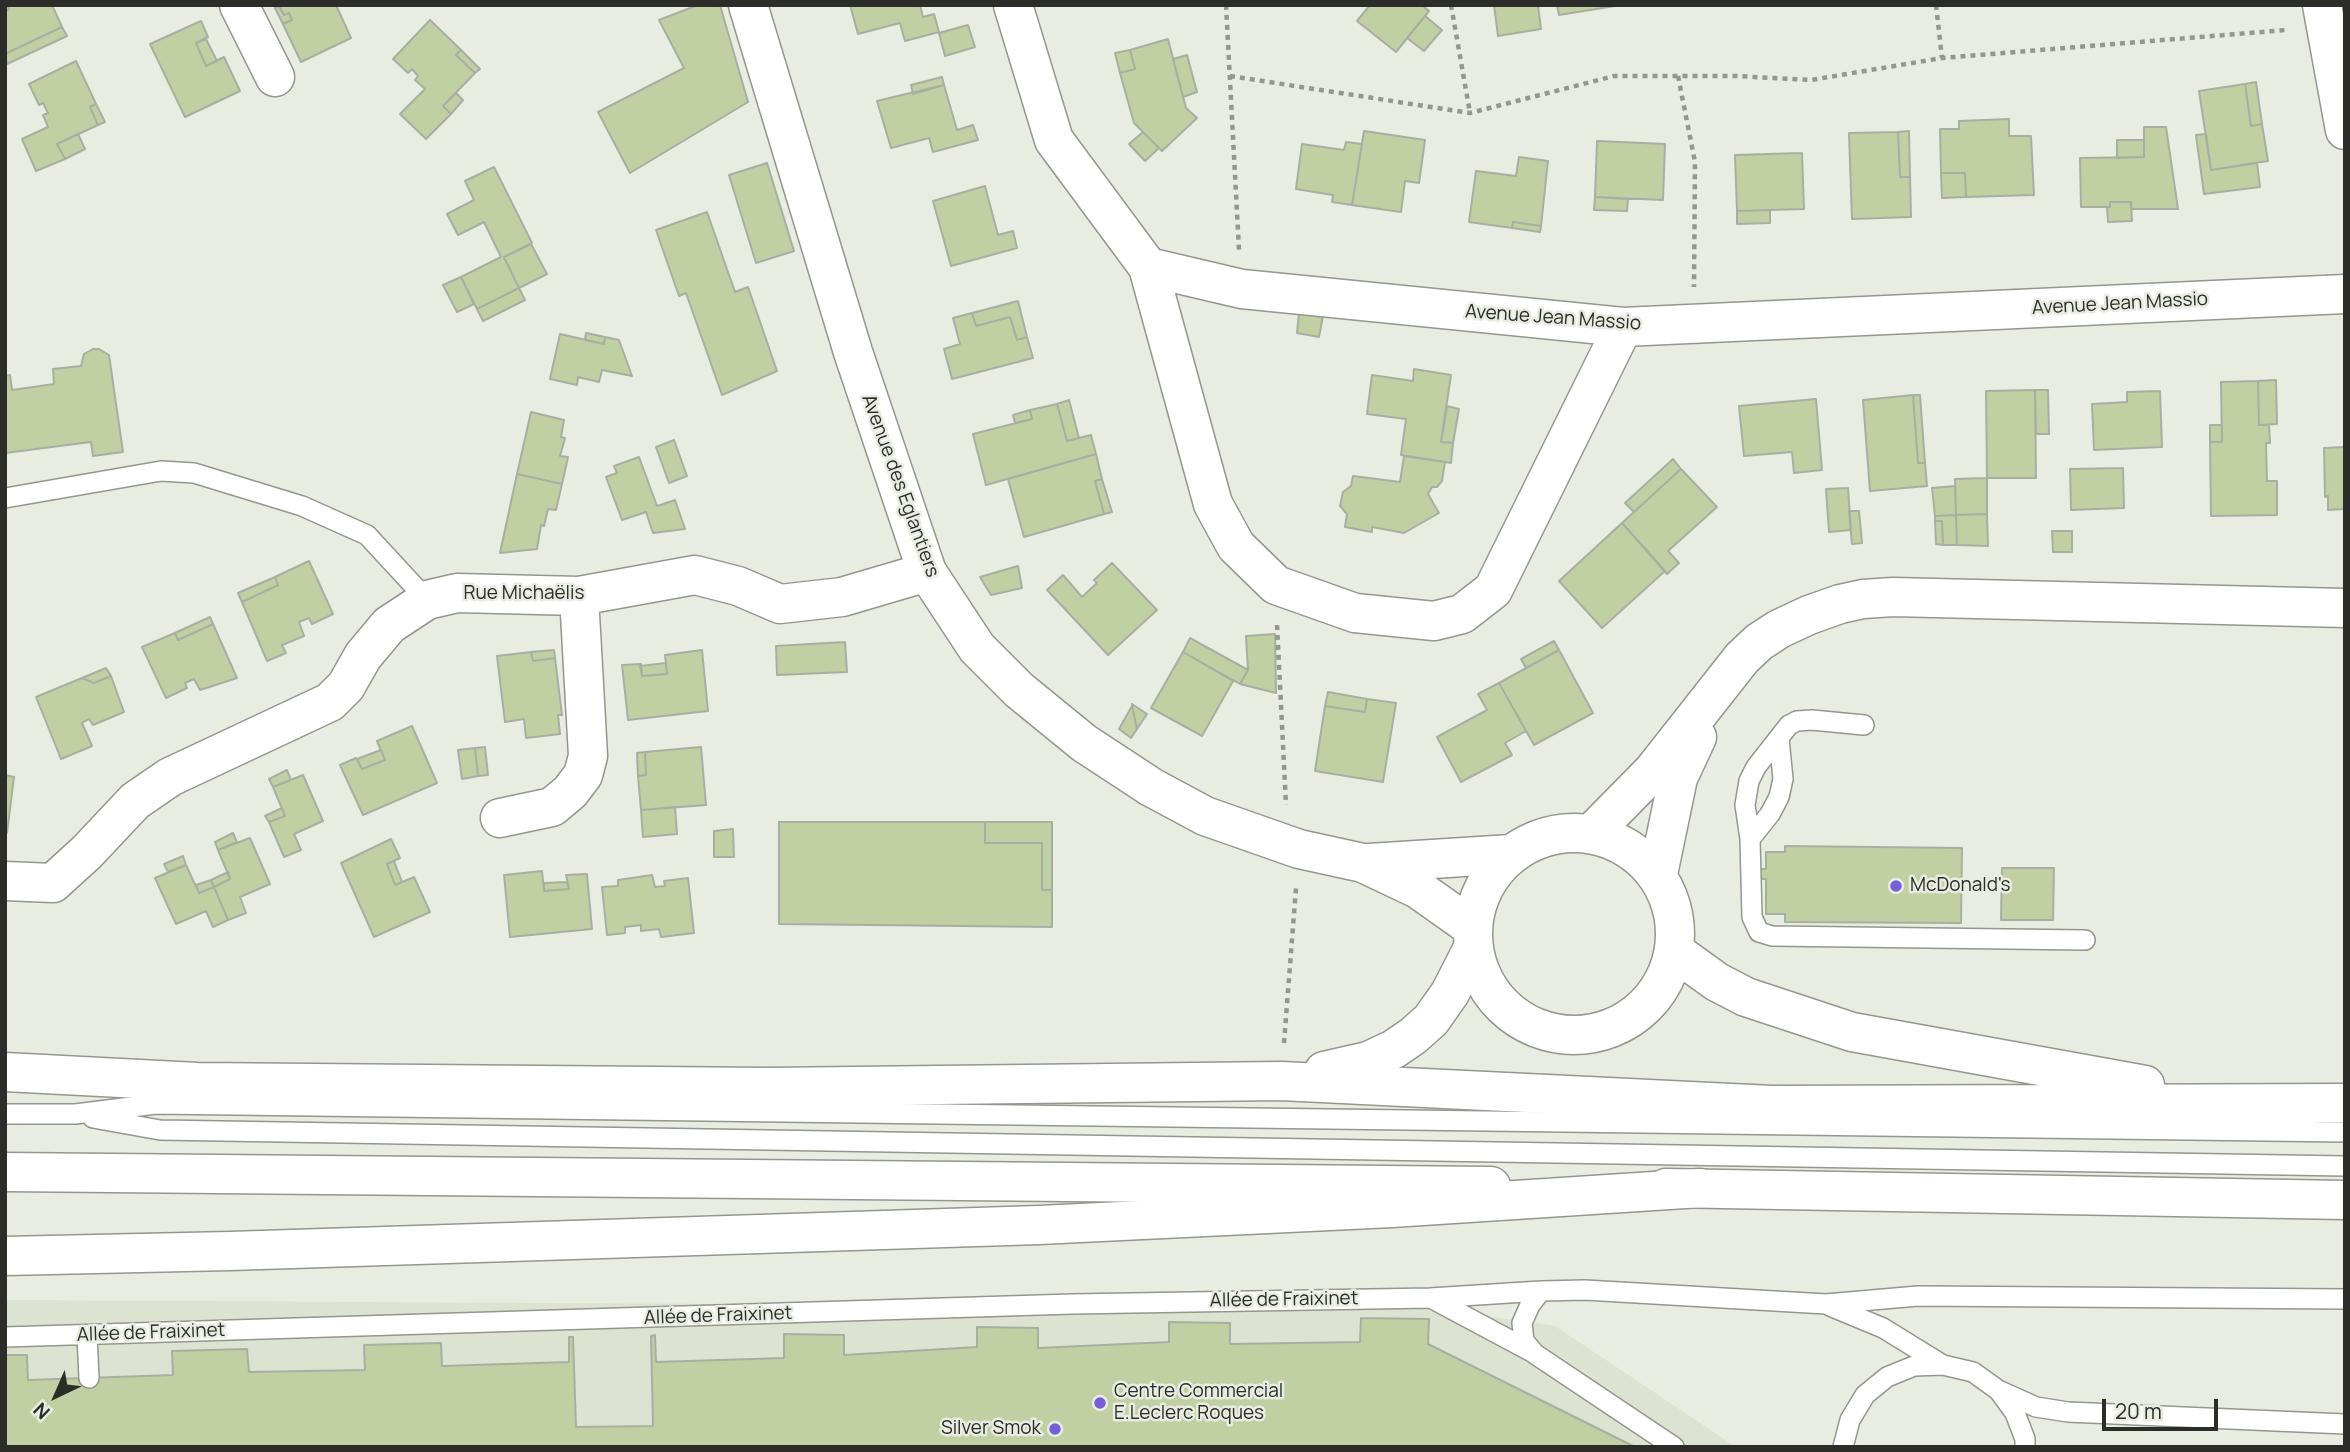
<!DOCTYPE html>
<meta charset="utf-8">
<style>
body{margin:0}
#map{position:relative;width:2350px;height:1452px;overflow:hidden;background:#e8ece1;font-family:Manrope,sans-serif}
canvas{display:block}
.frame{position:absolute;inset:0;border:7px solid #2c2d29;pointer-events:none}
.north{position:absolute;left:21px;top:1361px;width:70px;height:70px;-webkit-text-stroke:5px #e8ece1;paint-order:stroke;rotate:224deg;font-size:19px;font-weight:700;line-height:28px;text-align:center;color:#2c2d29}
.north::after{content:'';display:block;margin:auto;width:24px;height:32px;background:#2c2d29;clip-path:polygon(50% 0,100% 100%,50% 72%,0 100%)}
.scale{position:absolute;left:2102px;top:1399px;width:116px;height:32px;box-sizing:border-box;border:4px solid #2c2d29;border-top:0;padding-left:9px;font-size:21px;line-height:24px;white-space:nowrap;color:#2c2d29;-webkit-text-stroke:5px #e8ece1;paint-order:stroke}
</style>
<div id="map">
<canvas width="2350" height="1452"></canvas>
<div class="frame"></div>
<div class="north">N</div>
<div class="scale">20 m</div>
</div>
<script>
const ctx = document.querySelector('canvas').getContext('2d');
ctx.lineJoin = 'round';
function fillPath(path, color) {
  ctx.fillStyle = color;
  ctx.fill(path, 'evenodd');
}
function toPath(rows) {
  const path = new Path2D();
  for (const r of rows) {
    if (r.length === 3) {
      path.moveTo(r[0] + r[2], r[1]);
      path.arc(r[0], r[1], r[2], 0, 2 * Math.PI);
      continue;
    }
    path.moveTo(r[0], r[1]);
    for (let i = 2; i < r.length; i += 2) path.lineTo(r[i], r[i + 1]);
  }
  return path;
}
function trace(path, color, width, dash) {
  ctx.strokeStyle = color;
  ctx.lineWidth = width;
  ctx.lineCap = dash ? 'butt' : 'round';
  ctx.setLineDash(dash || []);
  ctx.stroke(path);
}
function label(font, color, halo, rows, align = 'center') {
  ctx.font = font + ' Manrope,sans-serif';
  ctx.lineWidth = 5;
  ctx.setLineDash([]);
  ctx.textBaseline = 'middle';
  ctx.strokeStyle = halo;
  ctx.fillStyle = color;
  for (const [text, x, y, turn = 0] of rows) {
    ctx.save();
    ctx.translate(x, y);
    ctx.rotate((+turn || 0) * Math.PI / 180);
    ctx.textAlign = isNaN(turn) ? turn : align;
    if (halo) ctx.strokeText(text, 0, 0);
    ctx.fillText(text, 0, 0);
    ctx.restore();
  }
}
fillPath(toPath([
 [5,1300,1432,1308,1555,1326,1736,1447,5,1447]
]), '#dce3d0');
const building = toPath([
 [7,5,52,5,62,27,5,54,5,11,9,9,7,5],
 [336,5,351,38,301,62,283,24,292,20,289,13,284,15,279,6,336,5],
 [698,5,720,5,748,102,630,173,598,112,684,68,659,20,698,5],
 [850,5,920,5,923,17,934,14,939,32,905,41,900,23,858,34,850,5],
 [1370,5,1422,5,1429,11,1396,52,1357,21,1370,5],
 [1494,5,1538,5,1541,29,1498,36,1494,5],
 [1557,5,1615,5,1615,6,1559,15,1557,5],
 [279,6,284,15,289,13,292,20,283,24,275,8,279,6],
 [1425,16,1442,30,1424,51,1407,38,1425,16],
 [430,20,461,50,456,55,475,73,443,106,451,114,426,139,400,114,425,89,415,80,418,76,412,69,408,73,393,59,430,20],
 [201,21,208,37,196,43,206,66,224,57,240,91,185,117,150,44,201,21],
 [968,25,975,47,945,56,939,33,968,25],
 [62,27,67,36,7,64,5,54,62,27],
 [206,39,217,61,206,66,196,43,206,39],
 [1168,39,1186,108,1197,118,1162,151,1134,123,1120,73,1135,69,1130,50,1168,39],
 [461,50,480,69,475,73,456,55,461,50],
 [1130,50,1135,69,1120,73,1115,53,1130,50],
 [1187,55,1197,92,1183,97,1173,59,1187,55],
 [76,61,96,104,90,107,98,125,57,144,65,159,36,171,22,139,48,127,43,115,48,113,43,103,39,105,29,84,76,61],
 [942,77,944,85,913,94,911,85,942,77],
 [2256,82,2262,124,2251,126,2245,84,2256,82],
 [2245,84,2251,126,2262,124,2268,161,2211,170,2199,91,2245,84],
 [944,85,957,130,973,125,978,140,933,152,929,138,891,148,877,101,944,85],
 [456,93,463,100,451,114,443,106,456,93],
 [96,104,105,122,98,125,90,107,96,104],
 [2009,119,2009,136,2031,136,2034,195,1966,197,1965,173,1941,173,1940,129,1959,129,1959,121,2009,119],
 [2144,127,2166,127,2178,209,2131,209,2131,202,2110,202,2110,207,2081,207,2080,158,2144,157,2144,127],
 [1364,131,1425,140,1419,183,1405,181,1401,212,1352,205,1364,131],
 [1909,131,1910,177,1900,177,1898,132,1909,131],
 [1143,132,1159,148,1145,161,1129,144,1143,132],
 [1898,132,1900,177,1910,177,1911,217,1852,219,1849,133,1898,132],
 [78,134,85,149,65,159,57,144,78,134],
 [2206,134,2211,170,2257,163,2260,187,2204,194,2196,135,2206,134],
 [2117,140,2144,140,2144,157,2117,158,2117,140],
 [1597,141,1665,144,1663,200,1595,197,1597,141],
 [1346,142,1362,144,1352,205,1332,202,1333,195,1296,189,1302,144,1344,150,1346,142],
 [1802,153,1804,209,1737,211,1735,155,1802,153],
 [1519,157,1548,161,1541,226,1513,222,1512,228,1469,222,1476,171,1516,176,1519,157],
 [767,163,794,251,756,263,729,175,767,163],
 [494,167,532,243,504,257,519,288,477,309,461,277,501,257,484,222,458,235,447,214,474,200,465,181,494,167],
 [1941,173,1965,173,1966,197,1942,198,1941,173],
 [985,186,998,235,1013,231,1017,248,951,266,933,201,985,186],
 [1595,197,1628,199,1627,211,1594,210,1595,197],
 [2110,202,2131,202,2132,221,2108,222,2107,207,2110,207,2110,202],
 [1770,210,1770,223,1737,224,1737,211,1770,210],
 [707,212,735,292,748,287,777,371,722,395,686,293,679,296,656,230,707,212],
 [1513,222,1541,226,1540,232,1512,228,1513,222],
 [531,244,547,274,519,288,504,257,531,244],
 [461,277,474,304,457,312,443,285,461,277],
 [519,288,525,300,483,321,477,309,519,288],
 [1018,301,1027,337,1017,340,1010,317,976,326,972,313,1018,301],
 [972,313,976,326,1010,317,1017,340,1027,337,1033,358,952,379,944,349,960,344,953,318,972,313],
 [1299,313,1323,316,1319,337,1297,333,1299,313],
 [586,333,605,337,604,344,585,340,586,333],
 [560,334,604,344,605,337,619,340,632,376,602,370,599,382,578,377,577,385,550,379,560,334],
 [93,349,99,349,109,355,123,452,93,456,91,442,5,453,5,376,10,375,12,390,54,384,53,369,81,366,84,354,93,349],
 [1414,369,1451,375,1441,442,1453,443,1451,463,1401,455,1406,419,1367,414,1372,375,1413,381,1414,369],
 [2276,380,2277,424,2259,425,2258,381,2276,380],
 [2258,381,2259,425,2269,425,2270,443,2266,443,2267,481,2277,481,2277,515,2211,516,2210,442,2222,442,2221,382,2258,381],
 [2035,390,2048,390,2049,434,2036,434,2035,390],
 [2035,390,2036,478,1987,478,1986,391,2035,390],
 [2160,391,2162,447,2094,450,2092,404,2127,402,2127,392,2160,391],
 [1913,395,1920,395,1925,463,1918,463,1913,395],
 [1913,395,1918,463,1925,463,1927,486,1870,491,1863,400,1913,395],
 [1816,399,1822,470,1794,473,1792,452,1744,456,1739,406,1816,399],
 [1069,400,1079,438,1067,441,1057,404,1069,400],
 [1057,404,1067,441,1091,435,1096,454,986,485,973,434,1032,419,1030,410,1057,404],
 [1447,406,1459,409,1453,443,1441,442,1447,406],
 [1030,410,1032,419,1015,423,1013,415,1030,410],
 [531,412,564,420,561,437,565,438,560,456,568,457,562,484,517,474,531,412],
 [2210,425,2222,425,2222,442,2210,442,2210,425],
 [674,440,687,476,669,483,656,447,674,440],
 [2345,447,2345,509,2328,510,2328,496,2325,497,2324,448,2345,447],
 [1096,454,1102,479,1095,481,1104,514,1024,537,1008,479,1096,454],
 [1404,456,1445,462,1442,481,1437,487,1432,487,1428,494,1439,513,1404,533,1372,527,1372,532,1345,527,1347,514,1340,506,1343,492,1351,486,1353,476,1400,482,1404,456],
 [639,457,657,506,675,500,685,529,653,533,646,512,622,520,606,477,617,473,614,466,639,457],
 [1673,459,1681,469,1634,512,1625,503,1673,459],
 [2123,468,2124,508,2071,510,2070,469,2123,468],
 [1681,469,1717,507,1668,551,1679,563,1667,574,1622,523,1681,469],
 [517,474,562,484,556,510,548,509,544,526,541,525,537,549,500,553,517,474],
 [1987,478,1987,514,1956,515,1955,479,1987,478],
 [1102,479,1112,512,1104,514,1095,481,1102,479],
 [1955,486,1956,515,1935,516,1932,488,1955,486],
 [1848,488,1851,530,1829,532,1826,489,1848,488],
 [1849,511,1859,511,1862,543,1852,544,1849,511],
 [1987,514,1988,546,1957,545,1956,515,1987,514],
 [1956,515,1957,545,1943,545,1942,521,1935,521,1935,516,1956,515],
 [1935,521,1942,521,1943,545,1936,544,1935,521],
 [1622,523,1665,571,1602,628,1559,581,1622,523],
 [2052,531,2072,531,2072,552,2053,552,2052,531],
 [309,561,333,614,312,624,309,618,299,622,304,636,282,645,286,653,267,661,242,602,278,585,275,577,309,561],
 [1112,563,1157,610,1108,655,1047,590,1063,575,1082,597,1097,583,1094,580,1112,563],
 [1018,566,1022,588,991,595,980,577,1018,566],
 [275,577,278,585,242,602,238,593,275,577],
 [210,617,213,624,178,640,175,633,210,617],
 [213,624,237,678,200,690,194,679,185,683,187,688,166,698,142,647,175,633,178,640,213,624],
 [1275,634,1276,693,1240,684,1248,670,1246,636,1275,634],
 [1190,638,1248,670,1240,684,1183,652,1190,638],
 [1554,641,1559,650,1526,668,1521,659,1554,641],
 [845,642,847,672,777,675,776,646,845,642],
 [554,650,555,658,533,661,531,652,554,650],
 [702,650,708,711,628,720,622,665,641,664,642,676,667,674,665,655,702,650],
 [1559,650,1593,713,1534,745,1499,683,1559,650],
 [531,652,533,661,555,658,562,715,558,715,560,734,526,738,524,719,505,722,497,656,531,652],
 [1183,652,1233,681,1202,736,1151,708,1183,652],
 [666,663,667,674,642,676,640,666,666,663],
 [106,668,111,676,94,683,82,678,106,668],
 [111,676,124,712,93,725,89,719,82,723,92,746,61,759,36,697,82,678,94,683,111,676],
 [1499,683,1526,731,1505,743,1512,755,1461,782,1437,737,1487,710,1478,694,1499,683],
 [1328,692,1367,699,1365,712,1325,706,1328,692],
 [1367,699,1396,703,1383,782,1315,771,1325,706,1365,712,1367,699],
 [1132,704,1147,714,1137,729,1132,706,1132,704],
 [1132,706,1137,729,1131,738,1119,729,1132,706],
 [412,726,437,783,363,815,340,765,356,758,362,769,385,760,377,741,412,726],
 [485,747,488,775,478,776,475,748,485,747],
 [701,747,706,805,641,810,638,776,646,775,645,752,701,747],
 [475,748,478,776,462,779,458,750,475,748],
 [381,750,385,760,362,769,357,759,381,750],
 [645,752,646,775,638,776,637,753,645,752],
 [287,770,291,780,273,787,269,779,287,770],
 [5,775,14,777,7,833,5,832,5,775],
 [303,775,323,821,294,834,301,850,284,857,269,822,285,816,273,787,303,775],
 [675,807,677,834,643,837,641,810,675,807],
 [282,808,285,816,269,822,265,816,282,808],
 [779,822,985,822,985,843,1042,843,1042,890,1052,890,1052,927,779,924,779,822],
 [985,822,1052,822,1052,890,1042,890,1042,843,985,843,985,822],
 [733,829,734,857,714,857,714,831,733,829],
 [233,833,237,842,218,850,215,842,233,833],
 [250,838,270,884,240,897,246,913,228,920,214,887,230,879,218,850,250,838],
 [391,839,400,858,387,864,395,885,414,877,430,912,374,937,341,863,391,839],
 [1785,846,1962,848,1961,923,1785,922,1785,914,1766,914,1766,879,1760,879,1760,869,1766,869,1766,852,1785,852,1785,846],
 [183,856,186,865,168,872,164,864,183,856],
 [394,861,402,882,395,885,387,864,394,861],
 [186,865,199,893,214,887,228,920,213,927,206,911,176,924,155,878,186,865],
 [2002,868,2054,868,2053,920,2001,920,2002,868],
 [542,871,544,891,569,889,566,875,587,874,592,929,510,937,504,875,542,871],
 [228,872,230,879,214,887,211,880,228,872],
 [652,875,655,887,665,886,664,881,688,878,694,933,661,937,659,929,641,931,641,925,625,927,625,933,607,935,602,887,618,886,618,880,652,875],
 [211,880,214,887,199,893,196,885,211,880],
 [567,882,569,889,544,891,544,883,567,882],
 [1361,1318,1429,1319,1428,1344,1635,1447,5,1447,5,1355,27,1355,28,1380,173,1375,172,1351,247,1349,249,1372,365,1370,364,1345,441,1343,442,1366,569,1362,569,1337,573,1337,576,1427,653,1426,651,1336,655,1335,656,1362,784,1358,784,1334,844,1335,844,1355,977,1347,977,1327,1038,1328,1038,1348,1169,1342,1169,1322,1230,1323,1230,1344,1360,1342,1361,1318]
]);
fillPath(building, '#c0d0a3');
trace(building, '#a9aea3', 2);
const service = toPath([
 [5,498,161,471,194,473,302,506,367,535,427,600],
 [1864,725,1812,720,1797,721,1789,725,1756,767,1749,781,1745,805,1750,839,1752,917,1759,932,1772,936,2085,940],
 [1750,839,1770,814,1779,797,1783,779,1779,739],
 [5,1114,75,1114,156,1104,2345,1132],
 [93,1118,160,1130,2345,1166],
 [1541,1291,1530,1305,1522,1323,1524,1341,1535,1354,1674,1447],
 [1431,1298,1534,1353],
 [1830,1306,1883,1328,1943,1365,1973,1372,1998,1390,2036,1407,2068,1412,2345,1424],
 [87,1335,89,1378],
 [5,1337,1072,1304,1430,1298,1541,1291,1585,1290,1826,1304,1918,1296,2345,1299],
 [1999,1391,2015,1413,2025,1439,2025,1447],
 [1843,1447,1850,1420,1865,1395,1887,1377,1914,1366,1943,1365]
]);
const minor = toPath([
 [239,5,275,77],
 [1013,5,1054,140,1148,267,1242,289,1623,327,2345,294],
 [2322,5,2345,130],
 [1148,267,1213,504,1236,546,1276,585,1355,613,1434,621,1462,614,1493,590,1623,327],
 [500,818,552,807,570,792,583,775,588,756,579,596],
 [5,881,53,883,87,852,135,801,170,777,330,702,346,686,363,656,389,625,427,600,457,593,579,596,695,575,738,586,780,604,842,597,927,572]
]);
const tertiary = toPath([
 [748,5,853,352,927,572,977,648,1019,690,1084,743,1151,787,1205,816,1299,849,1363,863,1418,889,1473,928],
 [1574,934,101],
 [1591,834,1653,771,1742,658,1759,642,1779,629,1809,615,1840,604,1863,599,1893,597,2345,608],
 [1369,863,1511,854],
 [1658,874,1678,778,1697,737]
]);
const primary = toPath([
 [1674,951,1717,982,1746,997,1852,1032,2145,1085],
 [1324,1071,1368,1061,1394,1049,1413,1036,1431,1020,1450,993,1473,948],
 [5,1072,197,1082,769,1087,1281,1081,1772,1105,2345,1103],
 [5,1172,1491,1186],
 [1666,1188,2345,1200]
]);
const motorway = toPath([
 [5,1256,230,1251,1039,1225,1392,1208,1700,1188]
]);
trace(service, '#93978c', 22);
trace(minor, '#93978c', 41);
trace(tertiary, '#93978c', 41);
trace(primary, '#93978c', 41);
trace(motorway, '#93978c', 41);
trace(toPath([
 [1226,5,1239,250],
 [1451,5,1470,113],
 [1936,5,1942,58],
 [1230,76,1470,113,1614,76,1736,76,1811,80,1942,58,2286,30],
 [1678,76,1695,162,1694,287],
 [1277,625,1286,805],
 [1284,1043,1296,888]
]), '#94978f', 4.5, [5, 5]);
trace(service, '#fff', 19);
trace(minor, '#fff', 38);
trace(tertiary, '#fff', 38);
trace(primary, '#fff', 38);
trace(motorway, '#fff', 38);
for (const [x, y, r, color] of [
 [1896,886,7,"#765ed8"],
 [1100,1403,7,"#765ed8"],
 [1055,1429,7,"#765ed8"]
]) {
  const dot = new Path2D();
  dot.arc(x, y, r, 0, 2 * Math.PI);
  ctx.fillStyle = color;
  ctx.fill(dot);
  trace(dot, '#e8ece1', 2.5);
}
label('19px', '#2c2d29', '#e8ece1', [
 ["Avenue Jean Massio",2120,304,-3],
 ["Avenue Jean Massio",1553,318,4],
 ["Avenue des Eglantiers",900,486,70],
 ["Rue Michaëlis",524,594],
 ["Allée de Fraixinet",1284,1300,-1],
 ["Allée de Fraixinet",718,1316,-2],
 ["Allée de Fraixinet",151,1333,-2]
]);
label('19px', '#2c2d29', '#e8ece1', [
 ["McDonald's",1910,886],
 ["Centre Commercial",1114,1392],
 ["E.Leclerc Roques",1114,1414],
 ["Silver Smok",1041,1429,"right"]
], 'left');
</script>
